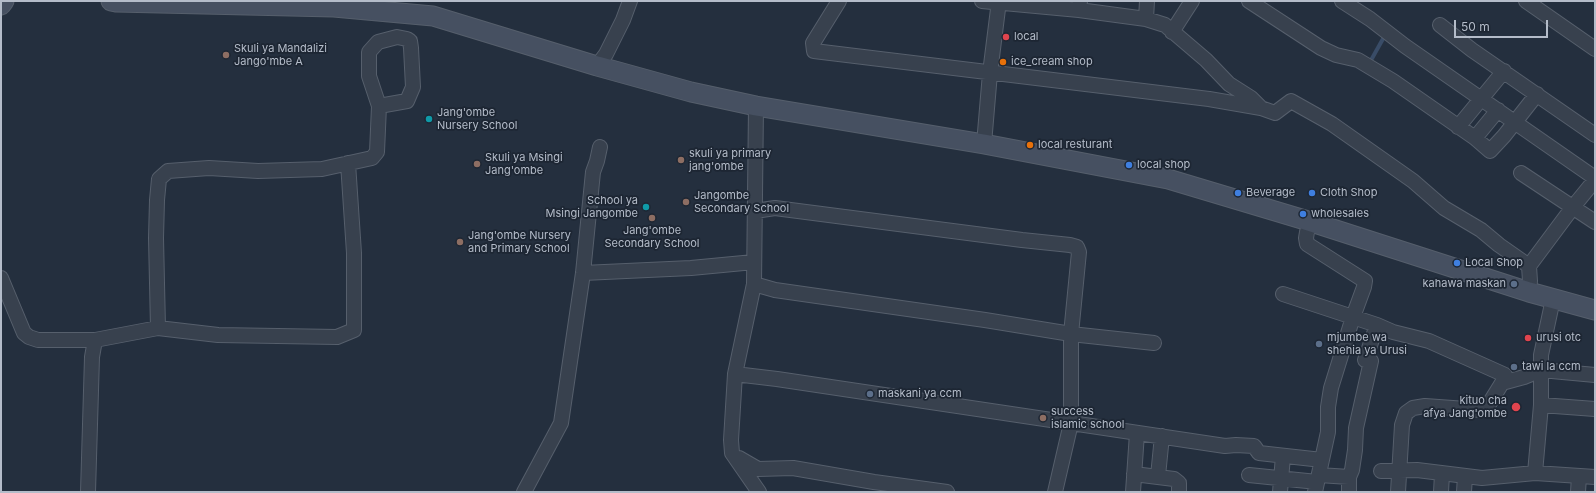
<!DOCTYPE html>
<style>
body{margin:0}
#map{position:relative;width:1596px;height:493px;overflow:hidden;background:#242f3e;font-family:Inter,sans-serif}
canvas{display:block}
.frame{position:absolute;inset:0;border:2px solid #b4bcc9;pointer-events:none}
.scale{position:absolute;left:1454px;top:20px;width:94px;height:18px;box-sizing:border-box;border:2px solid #b4bcc9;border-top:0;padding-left:5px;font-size:12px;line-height:14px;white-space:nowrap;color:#b4bcc9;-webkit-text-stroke:3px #1d2633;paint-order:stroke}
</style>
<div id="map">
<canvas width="1596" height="493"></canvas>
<div class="frame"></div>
<div class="scale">50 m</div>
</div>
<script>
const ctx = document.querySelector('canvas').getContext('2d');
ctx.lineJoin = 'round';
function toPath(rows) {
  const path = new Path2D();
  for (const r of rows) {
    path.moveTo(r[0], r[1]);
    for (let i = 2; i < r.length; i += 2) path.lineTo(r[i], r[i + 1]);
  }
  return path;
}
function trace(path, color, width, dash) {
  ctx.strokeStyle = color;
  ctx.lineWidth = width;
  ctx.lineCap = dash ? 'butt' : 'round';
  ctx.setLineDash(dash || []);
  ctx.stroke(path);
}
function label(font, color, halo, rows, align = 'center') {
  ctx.font = font + ' Inter,sans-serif';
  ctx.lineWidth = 3.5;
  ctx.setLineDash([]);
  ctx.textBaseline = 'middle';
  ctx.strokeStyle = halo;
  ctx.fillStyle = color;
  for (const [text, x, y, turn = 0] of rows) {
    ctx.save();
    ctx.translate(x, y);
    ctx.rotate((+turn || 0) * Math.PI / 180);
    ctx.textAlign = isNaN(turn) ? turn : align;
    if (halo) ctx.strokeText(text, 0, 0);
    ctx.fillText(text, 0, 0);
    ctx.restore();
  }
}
trace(toPath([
 [1372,64,1370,62,1384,37]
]), '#394c67', 4);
const minor = toPath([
 [839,1,813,43,814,51,1209,99,1261,108,1275,113,1291,101,1332,124,1413,181,1444,208,1481,230,1499,245,1529,266,1530,281,1529,292],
 [982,1,1079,10,1080,1],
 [1249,1,1321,48,1336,55,1358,60,1393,81,1475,138,1490,151,1504,136,1537,94],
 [1342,1,1370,19,1405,46,1595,178],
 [1526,1,1595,49],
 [1079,10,1146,19,1147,1],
 [1146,19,1165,25,1206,60,1229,84,1251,98,1261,108],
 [1440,25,1472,50,1595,135],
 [1172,32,1192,1],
 [597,66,606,54,623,20,630,1],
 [756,106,754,284,735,374,731,440,732,453,759,492],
 [1458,127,1504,71],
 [1475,138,1498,110],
 [984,144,990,73,999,1],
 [1521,173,1595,222],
 [755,211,775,208,1022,240,1070,245,1077,247,1079,252,1071,334,1071,423,1055,492],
 [1312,222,1307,232,1306,238,1307,244,1365,281,1364,287,1353,317,1331,388,1328,407,1328,432,1315,492],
 [1529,266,1573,207,1595,180],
 [583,273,691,268,754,262],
 [1,278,24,333,29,337,38,340,95,340,158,328,218,335,337,337,354,330,354,253,348,163],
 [754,284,775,290,985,320,1071,334,1154,343],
 [1283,294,1377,325,1393,332,1429,341,1505,375,1507,381],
 [158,328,156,238,157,200,159,179,168,171,209,168,258,171,322,169,372,158,377,152,379,106,369,76,369,52,378,42,397,37,407,39,410,41,411,48,413,87,407,101,379,106],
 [735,374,777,379,1225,446,1236,445,1254,446,1259,453,1322,460],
 [1541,405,1595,409],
 [739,458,758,469,793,468,874,482,947,492],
 [1381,471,1417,470,1482,478,1535,473,1595,477],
 [1535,473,1541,405,1541,355,1553,299],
 [1134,474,1174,479,1179,483,1179,492],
 [1249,475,1317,482],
 [1319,475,1349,477],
 [1158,476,1162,436],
 [88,492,92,357,95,340],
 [524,492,561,423,583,273,593,172,597,161,600,147],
 [1133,492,1137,433],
 [1280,492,1283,456],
 [1349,492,1349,477,1352,470,1355,450,1356,428,1371,361,1365,360,1377,325],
 [1398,492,1402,425,1406,413,1413,408,1425,406,1480,410,1489,404,1502,383,1524,377,1541,370,1595,375],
 [1441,492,1442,474],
 [1464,492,1465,476],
 [1578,492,1579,476]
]);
const secondary = toPath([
 [111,1,116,2,334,7,433,16,597,66,691,92,756,106,984,144,1168,179,1305,220,1529,292,1595,310],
 [1,5,4,1]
]);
trace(minor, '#565f6c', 16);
trace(secondary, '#565f6c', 21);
trace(minor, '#38414e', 14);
trace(secondary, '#465061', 19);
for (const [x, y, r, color] of [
 [1006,37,4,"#e0444e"],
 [226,55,4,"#8d6e63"],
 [1003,62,4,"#e8710a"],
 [429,119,4,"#0f9aa8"],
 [1030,145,4,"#e8710a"],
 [681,160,4,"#8d6e63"],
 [477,164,4,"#8d6e63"],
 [1129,165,4,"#3f7fe0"],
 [1238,193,4,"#3f7fe0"],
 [1312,193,4,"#3f7fe0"],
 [686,202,4,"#8d6e63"],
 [646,207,4,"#0f9aa8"],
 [1303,214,4,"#3f7fe0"],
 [652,218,4,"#8d6e63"],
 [460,242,4,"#8d6e63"],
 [1457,263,4,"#3f7fe0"],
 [1514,284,4,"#5c6f8a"],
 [1528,338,4,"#e0444e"],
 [1319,344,4,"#5c6f8a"],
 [1514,367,4,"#5c6f8a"],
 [870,394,4,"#5c6f8a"],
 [1516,407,5,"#e0444e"],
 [1043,418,4,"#8d6e63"]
]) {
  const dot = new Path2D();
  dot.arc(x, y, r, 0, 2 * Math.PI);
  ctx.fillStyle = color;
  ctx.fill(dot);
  trace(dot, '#1d2633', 1.5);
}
label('11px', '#b4bcc9', '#1d2633', [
 ["local",1014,37],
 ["Skuli ya Mandalizi",234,49],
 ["Jango'mbe A",234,62],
 ["ice_cream shop",1011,62],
 ["Jang'ombe",437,113],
 ["Nursery School",437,126],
 ["local resturant",1038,145],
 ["skuli ya primary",689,154],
 ["jang'ombe",689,167],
 ["Skuli ya Msingi",485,158],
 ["Jang'ombe",485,171],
 ["local shop",1137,165],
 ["Beverage",1246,193],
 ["Cloth Shop",1320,193],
 ["Jangombe",694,196],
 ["Secondary School",694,209],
 ["School ya",638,201,"right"],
 ["Msingi Jangombe",638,214,"right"],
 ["wholesales",1311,214],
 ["Jang'ombe",652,231,"center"],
 ["Secondary School",652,244,"center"],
 ["Jang'ombe Nursery",468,236],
 ["and Primary School",468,249],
 ["Local Shop",1465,263],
 ["kahawa maskan",1506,284,"right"],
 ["mjumbe wa",1327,338],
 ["shehia ya Urusi",1327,351],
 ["urusi otc",1536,338],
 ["tawi la ccm",1522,367],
 ["maskani ya ccm",878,394],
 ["kituo cha",1507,401,"right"],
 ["afya Jang'ombe",1507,414,"right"],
 ["success",1051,412],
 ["islamic school",1051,425]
], 'left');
</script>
